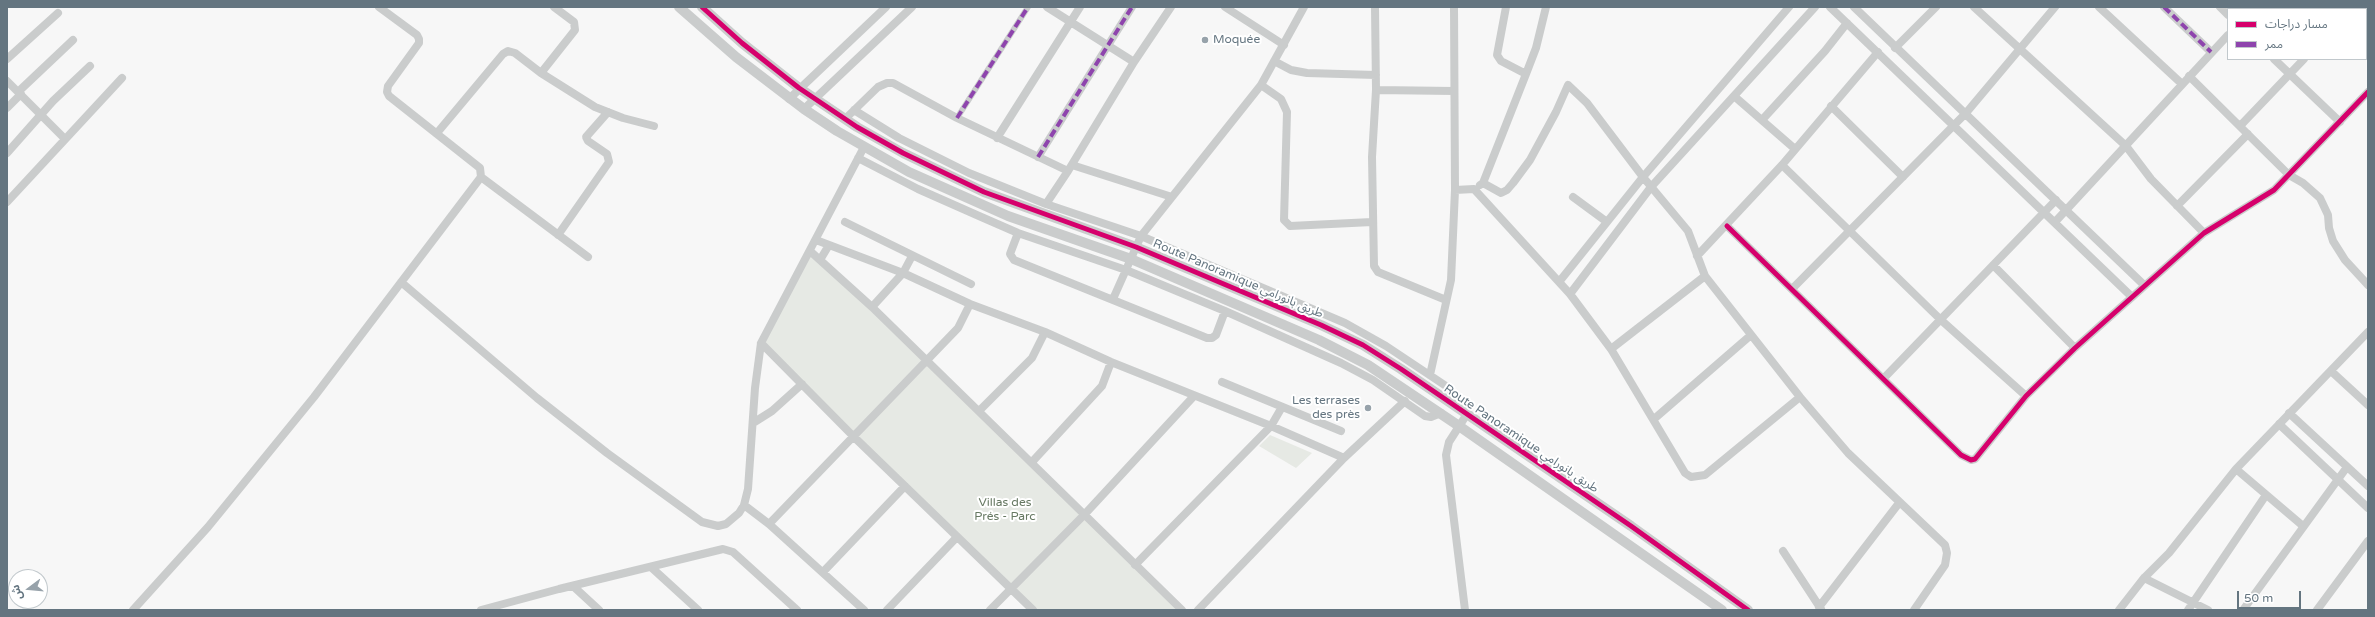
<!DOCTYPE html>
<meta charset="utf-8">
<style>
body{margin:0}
#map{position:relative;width:2375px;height:617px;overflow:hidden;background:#f7f7f7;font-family:"Varela Round","Noto Sans Arabic",sans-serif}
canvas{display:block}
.frame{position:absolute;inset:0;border:8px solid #647580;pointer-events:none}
.legend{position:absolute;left:2227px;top:8px;width:140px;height:52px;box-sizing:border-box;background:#fff;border:1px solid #c1c8cc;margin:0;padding:5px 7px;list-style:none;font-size:12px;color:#647580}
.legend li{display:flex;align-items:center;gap:8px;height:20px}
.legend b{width:20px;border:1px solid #c1c8cc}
.north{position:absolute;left:8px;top:569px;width:40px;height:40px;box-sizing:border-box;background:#fff;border:1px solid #c1c8cc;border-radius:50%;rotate:254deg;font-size:11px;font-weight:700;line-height:16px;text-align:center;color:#647580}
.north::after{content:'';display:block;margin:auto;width:14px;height:18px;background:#97a2aa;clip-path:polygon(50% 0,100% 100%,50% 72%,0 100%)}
.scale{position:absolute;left:2237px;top:591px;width:64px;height:18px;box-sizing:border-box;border:2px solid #647580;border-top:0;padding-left:5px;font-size:12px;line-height:14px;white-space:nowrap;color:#647580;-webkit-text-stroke:3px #fff;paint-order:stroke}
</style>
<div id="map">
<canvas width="2375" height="617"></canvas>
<div class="frame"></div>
<ul class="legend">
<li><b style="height:5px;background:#d6006c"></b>مسار دراجات</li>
<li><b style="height:5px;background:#8e44ad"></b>ممر</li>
</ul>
<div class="north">ش</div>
<div class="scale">50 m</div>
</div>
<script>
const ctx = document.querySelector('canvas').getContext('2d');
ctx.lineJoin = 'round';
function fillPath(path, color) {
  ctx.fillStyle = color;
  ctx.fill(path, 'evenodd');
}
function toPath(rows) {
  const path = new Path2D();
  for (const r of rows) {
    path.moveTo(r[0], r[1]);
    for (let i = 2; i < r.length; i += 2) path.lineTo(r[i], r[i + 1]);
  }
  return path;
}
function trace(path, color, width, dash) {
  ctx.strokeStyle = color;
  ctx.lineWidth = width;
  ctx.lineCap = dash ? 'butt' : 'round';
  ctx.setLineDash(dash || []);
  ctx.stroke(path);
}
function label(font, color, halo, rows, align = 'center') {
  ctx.font = font + ' "Varela Round","Noto Sans Arabic",sans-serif';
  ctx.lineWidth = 4;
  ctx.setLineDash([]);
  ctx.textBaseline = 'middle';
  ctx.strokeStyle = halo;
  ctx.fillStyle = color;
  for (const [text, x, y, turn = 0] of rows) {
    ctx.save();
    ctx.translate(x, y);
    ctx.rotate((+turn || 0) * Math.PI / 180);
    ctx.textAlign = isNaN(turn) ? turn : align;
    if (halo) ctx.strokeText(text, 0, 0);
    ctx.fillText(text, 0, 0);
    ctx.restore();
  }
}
fillPath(toPath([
 [810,251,1182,610,1033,610,761,343],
 [1270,435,1312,453,1296,468,1259,446]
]), '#e6e9e4');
trace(toPath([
 [957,118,1028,7]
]), '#cacccc', 6);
trace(toPath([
 [1047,7,1134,62],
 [1225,7,1284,45],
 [1304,7,1261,85,1281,99,1287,112,1284,220,1290,226,1372,222],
 [1375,7,1376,90,1372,157,1374,266,1378,272,1446,300],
 [1506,7,1497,55,1501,61,1526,74],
 [1830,7,2132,297],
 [1854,7,2144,285],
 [1974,7,2126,146,2151,179,2204,233],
 [2099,7,2182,84],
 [2164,7,2211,52],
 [2220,7,2228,15],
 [2327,7,2329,9],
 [2254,9,2256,7],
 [2347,9,2349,7],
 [1895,48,1936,7],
 [7,59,58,13],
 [2274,59,2340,122],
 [1274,61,1291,70,1307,73,1376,75],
 [541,73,575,30,574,22,554,7],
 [2189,76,2289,175,2303,183,2320,198,2328,215,2329,228,2333,241,2345,260,2368,285],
 [7,81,65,139],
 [1376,90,1454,91],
 [18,92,73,40],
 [1734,96,1795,149],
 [789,99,886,7],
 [1831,106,1903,177],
 [7,108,21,94],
 [804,109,912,7],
 [854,110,899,138,969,173,1046,204,1141,236,1345,323,1386,346,1449,388,1452,393,1450,403],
 [845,119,878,87,887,83,893,83,957,118,1068,171,1046,204],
 [1762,120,1825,51,1847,23],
 [2240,126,2304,59],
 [437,133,503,54,508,51,515,53,541,73,595,107,623,118,654,126],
 [997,138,1080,7],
 [7,153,53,101,90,66],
 [1038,157,1132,7],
 [858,158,918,189,979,216,1018,233,1126,270,1225,311,1341,363,1373,380,1425,416,1431,417,1441,413],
 [1072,165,1172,197],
 [1782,165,1941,320,2026,396],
 [1068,171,1134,62,1171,7],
 [481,177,588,257],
 [1483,183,1501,193,1507,190,1513,183,1530,160,1556,112,1568,85,1587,103,1643,177,1688,231,1705,276,1800,397,1848,453,1945,545,1947,553,1945,565,1914,610],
 [1480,185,1483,183,1526,74,1536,48,1546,7],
 [1455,190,1474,189,1570,294,1611,349,1685,473,1691,477,1705,475,1800,397],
 [1573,197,1607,222],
 [7,202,122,78],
 [2177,206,2248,134],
 [845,222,971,284],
 [2055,222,2228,35],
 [1727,226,1961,455,1971,460,1975,459,2026,396,2075,348,2204,233,2274,190,2368,92],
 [1018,233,1010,254,1014,260,1207,338,1212,338,1216,335,1225,311],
 [558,235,609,162,607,154,588,141,586,137,608,112],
 [816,240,903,273,970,304,1045,332,1111,362,1271,426,1344,458],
 [810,251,872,307,1182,610],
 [1697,256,1782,165,1878,52],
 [820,260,829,245],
 [1993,265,2075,348],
 [401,282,537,398,607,453,702,522,718,526,726,524,739,513,744,505,748,489,755,388,761,343,864,147],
 [1559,282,1643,177,1789,7],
 [1792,289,1966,113,2055,7],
 [1570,294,1651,187,1815,7],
 [1113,299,1141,236,1261,85],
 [872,307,903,273,912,256],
 [761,343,853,436,1033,610],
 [1611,349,1705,276],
 [2331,371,2368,405],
 [1430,375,1451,280,1455,190,1454,7],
 [1884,378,2056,200],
 [1222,382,1341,431],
 [979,411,1032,358,1045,332],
 [2289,413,2368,486],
 [1654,419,1751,335],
 [753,423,772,411,802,384],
 [2279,424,2368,508],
 [1032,462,1102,386,1111,362],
 [2236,469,2303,526],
 [744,505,769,524,864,610],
 [769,524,958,328,970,304],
 [1783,551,1821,609],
 [1135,565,1271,426,1282,407],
 [652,568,698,610],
 [823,572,905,486],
 [2144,578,2208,610],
 [573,586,599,610],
 [1819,607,1899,503],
 [133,610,208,527,314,397,481,177,480,168,389,96,387,92,388,86,419,43,419,39,417,35,379,7],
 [481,610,559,589,723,549,733,552,797,610],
 [887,610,957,537],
 [990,610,1084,515,1194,396],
 [1198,610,1344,458,1405,401],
 [1465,610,1446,455,1449,442,1467,414],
 [2119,610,2144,578,2169,553,2236,469,2368,332],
 [2188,610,2266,495],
 [2243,610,2347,467],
 [2317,610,2368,541]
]), '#cacccc', 8);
trace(toPath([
 [679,7,736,57,804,109,837,131,909,172,1008,216,1131,259,1319,340,1368,365,1459,426,1722,610],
 [702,7,742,43,799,88,857,127,903,153,984,192,1136,247,1321,325,1363,345,1401,369,1631,526,1748,610]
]), '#cacccc', 10);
trace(toPath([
 [2164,7,2211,52],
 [957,118,1028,7],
 [1038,157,1132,7]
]), '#8e44ad', 4, [8, 4]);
trace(toPath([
 [702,7,742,43,799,88,857,127,903,153,984,192,1136,247,1321,325,1363,345,1401,369,1631,526,1748,610],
 [1727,226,1961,455,1971,460,1975,459,2026,396,2075,348,2204,233,2274,190,2368,92]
]), '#d6006c', 5);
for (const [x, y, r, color] of [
 [1205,40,4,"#97a2aa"],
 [1368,408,4,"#97a2aa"]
]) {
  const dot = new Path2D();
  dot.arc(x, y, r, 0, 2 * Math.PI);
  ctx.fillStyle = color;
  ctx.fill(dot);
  trace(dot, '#fff', 1.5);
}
label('12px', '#647580', '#fff', [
 ["Moquée",1213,40],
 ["Les terrases",1360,401,"right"],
 ["des près",1360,415,"right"]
], 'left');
label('12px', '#647580', '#fff', [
 ["Route Panoramique طريق بانورامي",1238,279,23],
 ["Route Panoramique طريق بانورامي",1521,439,34]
]);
label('12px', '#677963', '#fff', [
 ["Villas des",1005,503],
 ["Prés - Parc",1005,517]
]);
</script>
